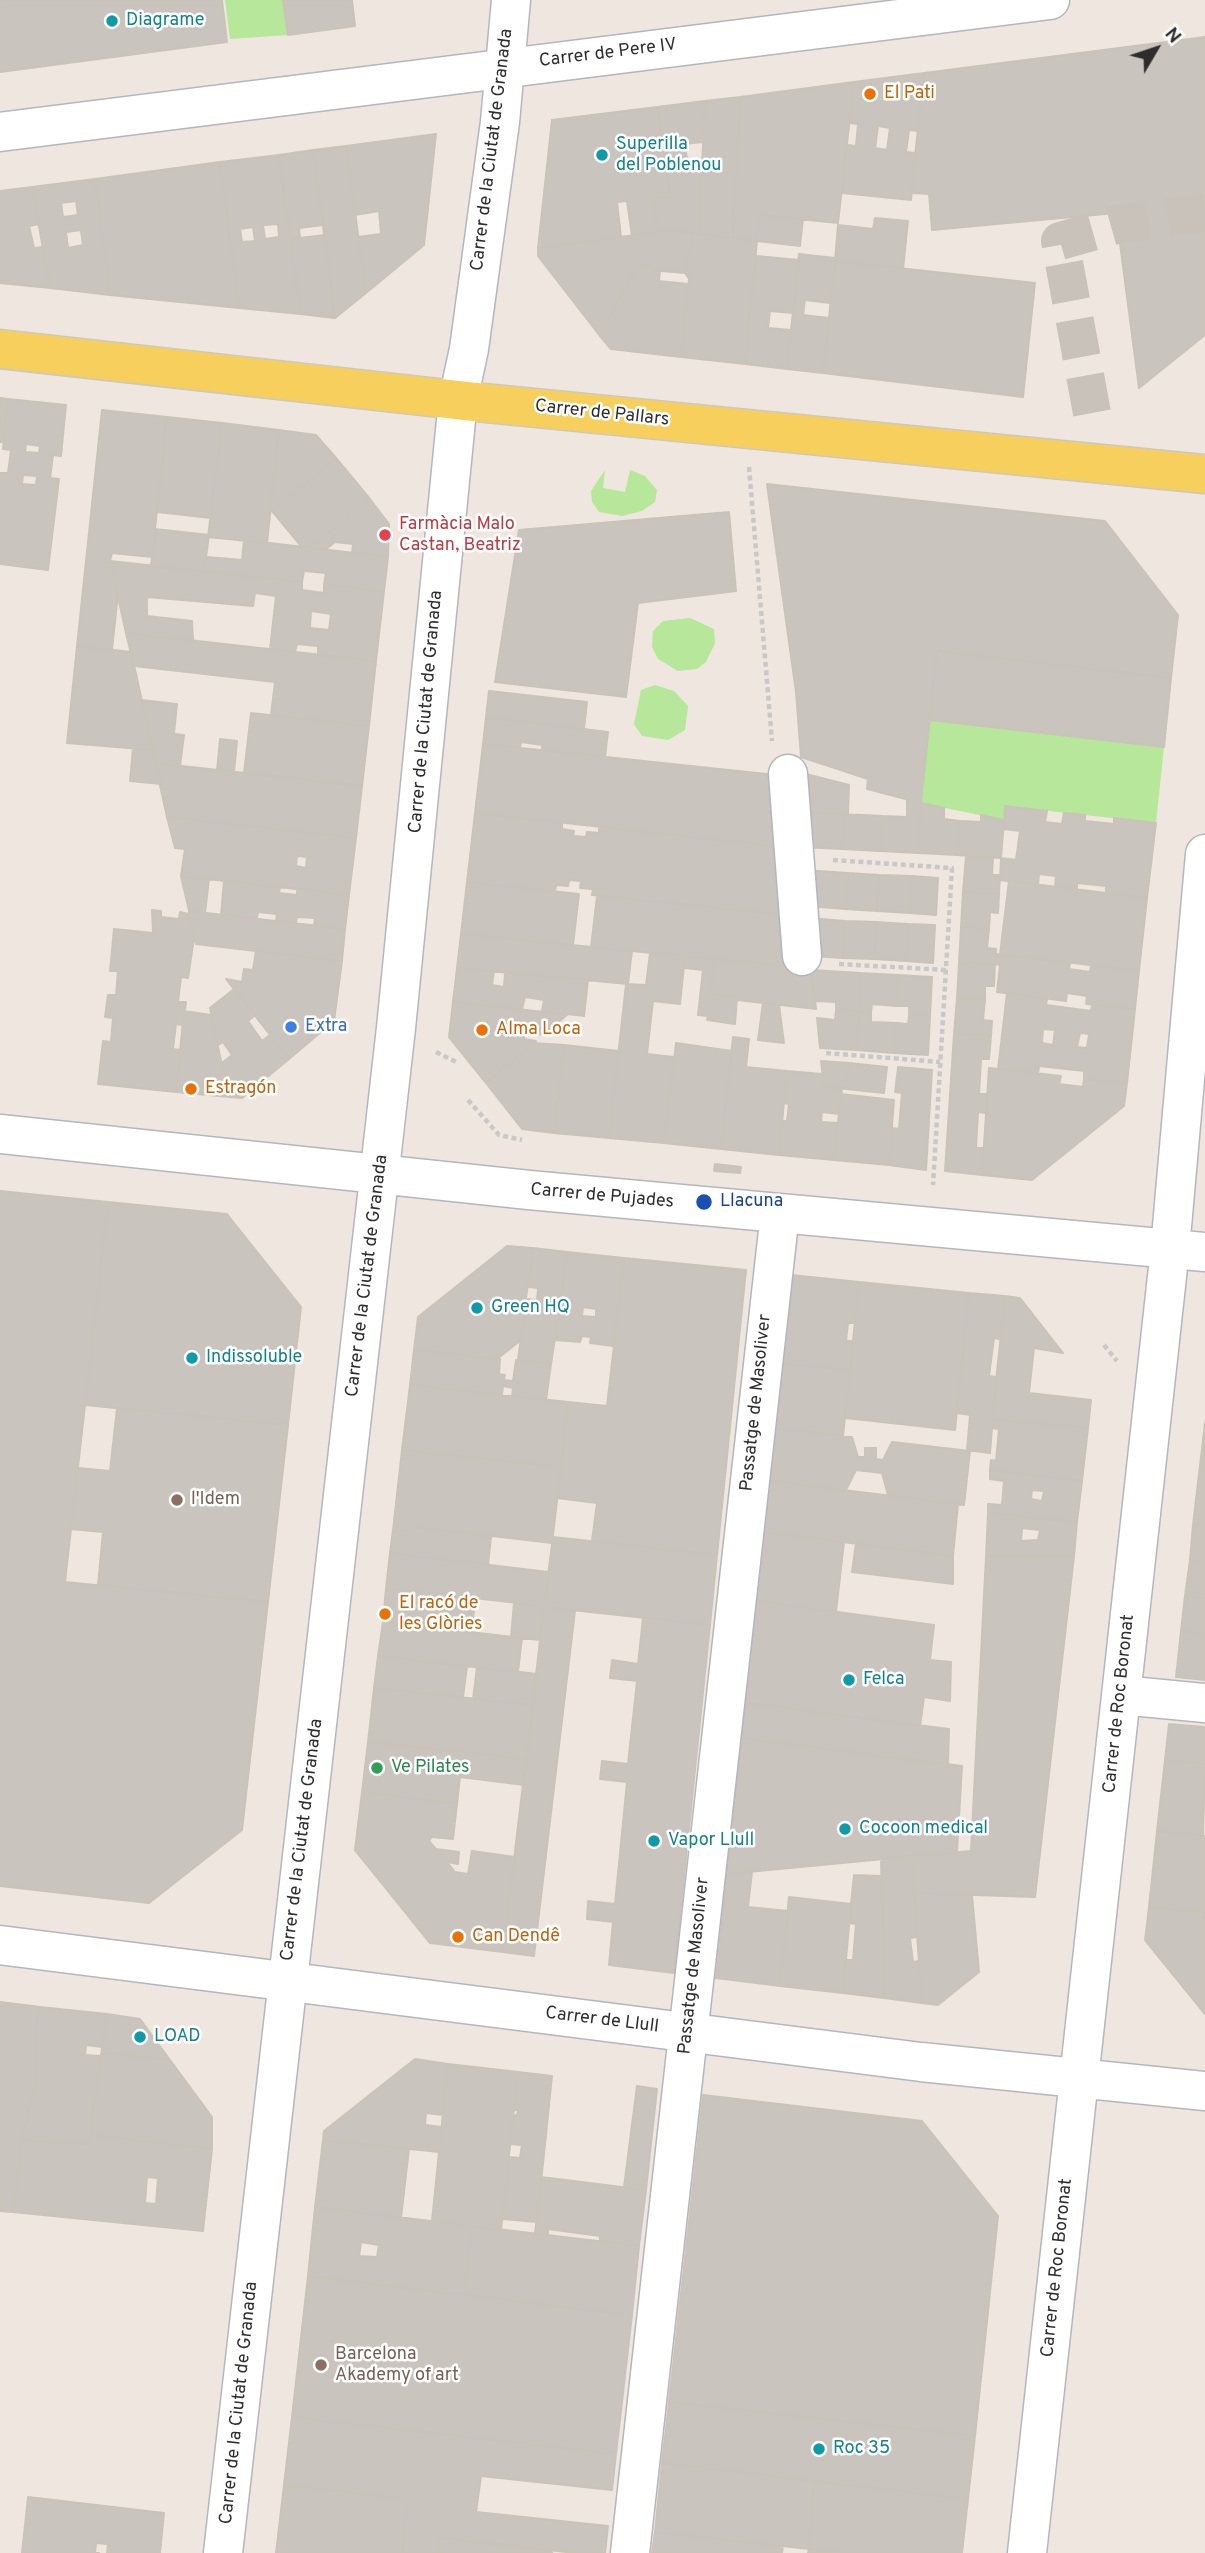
<!DOCTYPE html>
<meta charset="utf-8">
<style>
body{margin:0}
#map{position:relative;width:1205px;height:2553px;overflow:hidden;background:#efe7df;font-family:Overpass,sans-serif}
canvas{display:block}
.north{position:absolute;left:1121px;top:14px;width:70px;height:70px;-webkit-text-stroke:5px #fff;paint-order:stroke;rotate:51deg;font-size:19px;font-weight:700;line-height:28px;text-align:center;color:#2d2d2d}
.north::after{content:'';display:block;margin:auto;width:24px;height:32px;background:#2d2d2d;clip-path:polygon(50% 0,100% 100%,50% 72%,0 100%)}
</style>
<div id="map">
<canvas width="1205" height="2553"></canvas>
<div class="north">N</div>
</div>
<script>
const ctx = document.querySelector('canvas').getContext('2d');
ctx.lineJoin = 'round';
function fillPath(path, color) {
  ctx.fillStyle = color;
  ctx.fill(path, 'evenodd');
}
function toPath(rows) {
  const path = new Path2D();
  for (const r of rows) {
    path.moveTo(r[0], r[1]);
    for (let i = 2; i < r.length; i += 2) path.lineTo(r[i], r[i + 1]);
  }
  return path;
}
function trace(path, color, width, dash) {
  ctx.strokeStyle = color;
  ctx.lineWidth = width;
  ctx.lineCap = dash ? 'butt' : 'round';
  ctx.setLineDash(dash || []);
  ctx.stroke(path);
}
function label(font, color, halo, rows, align = 'center') {
  ctx.font = font + ' Overpass,sans-serif';
  ctx.lineWidth = 5;
  ctx.setLineDash([]);
  ctx.textBaseline = 'middle';
  ctx.strokeStyle = halo;
  ctx.fillStyle = color;
  for (const [text, x, y, turn = 0] of rows) {
    ctx.save();
    ctx.translate(x, y);
    ctx.rotate((+turn || 0) * Math.PI / 180);
    ctx.textAlign = isNaN(turn) ? turn : align;
    if (halo) ctx.strokeText(text, 0, 0);
    ctx.fillText(text, 0, 0);
    ctx.restore();
  }
}
fillPath(toPath([
 [225,0,283,0,288,35,230,39],
 [605,470,603,488,625,492,630,470,645,476,657,490,655,502,642,511,622,516,599,512,592,502,591,491],
 [690,618,714,629,715,643,706,662,697,669,678,671,658,659,652,647,653,631,663,621],
 [655,685,674,691,688,706,685,730,668,740,642,736,634,724,641,690],
 [930,720,1164,747,1156,823,1005,806,1004,820,921,803]
]), '#b6e79a');
const building = toPath([
 [0,0,222,0,227,42,0,72,0,0],
 [283,0,352,0,355,26,288,35,283,0],
 [1205,37,1205,335,1139,388,1116,213,932,230,929,194,911,193,924,73,1205,37],
 [924,73,918,131,909,130,906,152,915,153,911,200,842,193,847,145,856,146,858,124,849,123,854,82,924,73],
 [878,126,890,128,887,150,875,148,878,126],
 [854,82,838,223,760,215,757,241,733,238,740,97,854,82],
 [740,97,733,238,699,234,705,101,740,97],
 [705,101,703,142,684,144,688,162,702,161,699,234,657,229,653,198,671,196,657,107,705,101],
 [657,107,671,196,653,198,658,232,632,236,627,201,617,202,621,237,538,248,552,120,657,107],
 [436,134,424,245,366,293,358,237,381,234,379,211,355,215,346,146,436,134],
 [346,146,366,293,335,318,313,150,346,146],
 [313,150,323,225,299,228,300,238,291,239,279,155,313,150],
 [279,155,296,281,301,314,239,308,220,162,279,155],
 [278,224,279,237,265,239,263,225,278,224],
 [253,227,255,241,242,242,240,229,253,227],
 [220,162,239,308,110,295,95,179,220,162],
 [95,179,110,295,50,288,32,187,95,179],
 [76,201,78,215,63,217,61,203,76,201],
 [81,230,83,245,68,248,66,232,81,230],
 [32,187,39,224,29,226,34,248,43,247,50,288,0,283,0,191,32,187],
 [760,215,803,219,800,246,757,241,760,215],
 [875,218,908,221,903,269,835,261,838,225,873,229,875,218],
 [657,229,693,233,685,273,650,270,651,265,637,266,600,336,538,256,538,248,658,232,657,229],
 [693,233,757,241,745,364,681,357,689,279,685,273,693,233],
 [325,235,335,318,334,318,301,314,291,239,325,235],
 [799,254,835,258,830,303,805,300,803,315,829,318,823,373,787,369,799,254],
 [756,256,799,260,793,313,770,311,768,328,791,330,787,369,745,364,756,256],
 [835,261,1035,283,1023,397,823,373,835,261],
 [651,265,650,270,660,271,659,281,688,284,681,357,611,349,600,336,637,266,651,265],
 [0,398,8,399,3,442,0,442,0,398],
 [8,399,66,405,61,456,53,455,50,478,59,479,48,570,0,564,0,473,8,473,11,450,3,449,8,399],
 [26,444,40,446,39,453,25,452,26,444],
 [23,475,37,476,36,485,22,484,23,475],
 [102,410,167,417,152,557,112,553,110,561,118,594,112,650,77,646,102,410],
 [167,417,222,423,211,518,157,512,167,417],
 [222,423,279,430,267,543,208,537,222,423],
 [279,430,316,435,336,458,270,512,279,430],
 [336,458,370,499,310,548,301,546,272,511,336,458],
 [767,484,1105,521,1178,615,1171,678,937,651,921,803,867,789,868,779,801,757,796,692,767,484],
 [370,499,389,524,388,557,352,553,353,544,335,542,325,550,310,548,370,499],
 [729,512,736,591,638,603,626,697,495,682,519,530,729,512],
 [155,529,209,535,204,572,151,566,155,529],
 [244,540,388,557,384,591,324,585,326,573,304,571,302,582,204,572,207,557,242,560,244,540],
 [110,561,302,582,302,590,324,593,324,585,384,591,376,661,318,655,318,646,297,644,295,652,270,649,276,596,255,593,253,606,147,597,147,616,192,621,193,641,126,633,110,561],
 [311,611,331,614,329,630,310,628,311,611],
 [126,633,376,661,369,726,271,715,275,682,134,666,126,633],
 [77,646,131,652,153,750,67,743,77,646],
 [937,651,1171,678,1164,747,930,720,937,651],
 [489,691,587,702,584,729,486,717,489,691],
 [141,700,177,704,174,734,184,735,180,766,155,763,141,700],
 [251,713,369,726,362,786,244,773,251,713],
 [486,717,608,732,605,757,542,750,542,745,521,742,520,748,483,744,486,717],
 [220,739,237,741,234,772,217,770,220,739],
 [483,744,776,775,783,847,475,813,483,744],
 [133,748,153,750,161,784,130,781,133,748],
 [155,763,362,786,356,838,167,817,155,763],
 [798,772,849,785,848,814,797,811,798,772],
 [907,800,921,803,918,853,880,851,882,816,907,817,907,800],
 [921,803,944,808,944,819,960,821,957,855,918,853,921,803],
 [1005,806,1047,811,1045,822,1062,824,1064,813,1085,815,1085,821,1114,824,1114,818,1156,823,1147,898,1106,893,1106,886,1077,883,1077,889,1055,887,1056,876,1039,874,1038,885,1000,880,1001,858,1016,860,1020,831,1004,829,1005,806],
 [797,811,844,814,842,849,801,847,797,811],
 [475,813,562,823,562,829,574,831,573,836,586,837,587,832,599,833,599,827,783,847,789,915,592,895,593,889,580,888,581,881,569,880,568,886,556,885,555,891,467,882,475,813],
 [844,814,882,816,880,851,842,849,844,814],
 [981,815,1004,820,1001,858,957,855,960,821,981,822,981,815],
 [167,817,356,838,349,895,181,876,185,849,175,848,167,817],
 [297,856,307,857,306,868,296,866,297,856],
 [966,856,993,858,992,875,1000,875,999,894,963,892,966,856],
 [803,870,848,873,846,909,806,906,803,870],
 [848,873,879,875,877,911,846,909,848,873],
 [879,875,912,876,910,913,877,911,879,875],
 [181,876,209,879,205,913,189,911,181,876],
 [912,876,938,878,936,915,910,913,912,876],
 [224,881,280,887,279,893,297,895,297,889,349,895,345,929,314,925,315,918,297,917,296,923,276,921,277,914,258,912,257,918,221,915,224,881],
 [1009,881,1147,898,1139,971,1000,954,1009,881],
 [467,882,579,894,573,945,461,934,467,882],
 [963,892,999,894,998,913,990,912,989,929,961,927,963,892],
 [597,896,789,915,795,967,591,947,597,896],
 [152,910,161,911,161,917,179,919,180,912,189,914,194,938,188,978,181,977,178,1002,186,1002,183,1025,176,1024,173,1049,180,1050,176,1092,98,1084,103,1041,111,1042,113,1018,105,1017,108,995,116,995,118,971,110,971,114,929,153,933,152,910],
 [189,911,345,929,342,961,196,944,189,911],
 [808,918,845,921,843,958,811,956,808,918],
 [845,921,876,922,874,959,843,958,845,921],
 [876,922,908,924,906,961,874,959,876,922],
 [908,924,935,925,933,963,906,961,908,924],
 [961,927,989,929,987,948,996,949,995,964,959,963,961,927],
 [461,934,632,951,628,984,457,968,461,934],
 [256,951,342,961,334,1021,289,1059,226,979,242,982,244,969,253,970,256,951],
 [650,953,685,956,680,1004,653,1001,647,1054,674,1057,664,1143,609,1138,626,984,646,985,650,953],
 [996,954,1070,963,1069,969,1090,972,1091,965,1139,971,1135,1009,1086,1004,1087,996,1067,993,1066,1001,997,992,1000,965,995,964,996,954],
 [685,956,715,959,710,994,737,997,735,1024,707,1020,708,1016,698,1015,703,970,685,968,685,956],
 [715,959,812,968,816,1009,737,1000,737,997,710,994,715,959],
 [959,963,995,964,994,986,985,986,985,1000,957,998,959,963],
 [457,968,494,971,492,985,504,987,505,973,588,980,584,1016,542,1011,544,1000,525,997,522,1009,453,1002,457,968],
 [812,970,860,973,859,1011,836,1010,836,1002,815,1001,812,970],
 [860,973,898,975,896,1006,872,1004,871,1012,859,1011,860,973],
 [898,975,932,977,930,1016,909,1015,909,1006,896,1006,898,975],
 [234,989,255,1015,248,1021,262,1041,270,1035,289,1059,242,1098,229,1097,222,1063,232,1055,223,1042,218,1045,210,1008,234,989],
 [1007,993,1047,999,1046,1005,1091,1011,1092,1005,1135,1009,1127,1083,1084,1079,1084,1071,1039,1066,1038,1073,998,1069,1007,993],
 [1043,1029,1055,1030,1053,1045,1042,1043,1043,1029],
 [1080,1033,1089,1034,1087,1048,1077,1047,1080,1033],
 [957,998,985,1000,983,1020,992,1021,991,1036,954,1034,957,998],
 [453,1002,535,1011,568,1014,543,1035,525,1033,524,1039,536,1041,486,1083,449,1037,453,1002],
 [763,1003,779,1005,784,1043,758,1040,763,1003],
 [836,1010,859,1011,856,1050,820,1048,817,1018,835,1020,836,1010],
 [184,1011,211,1015,229,1097,176,1092,184,1011],
 [859,1011,871,1012,871,1022,896,1023,894,1053,856,1050,859,1011],
 [909,1015,930,1016,928,1055,894,1053,896,1023,908,1024,909,1015],
 [954,1034,991,1036,989,1059,981,1059,979,1094,987,1094,986,1113,978,1112,976,1148,984,1148,982,1175,945,1171,954,1034],
 [733,1037,749,1039,746,1067,787,1071,779,1155,721,1149,733,1037],
 [533,1043,564,1045,554,1133,522,1129,486,1083,533,1043],
 [676,1043,732,1051,721,1149,664,1143,676,1043],
 [564,1045,619,1051,609,1138,554,1133,564,1045],
 [821,1061,849,1063,846,1089,824,1086,821,1061],
 [849,1063,887,1067,884,1093,846,1089,849,1063],
 [898,1067,932,1070,926,1170,889,1165,892,1128,899,1129,902,1093,895,1092,898,1067],
 [989,1068,1061,1076,1059,1084,1083,1087,1084,1079,1127,1083,1124,1106,1032,1180,982,1175,989,1068],
 [787,1071,822,1074,824,1086,842,1089,839,1114,822,1112,821,1122,838,1123,834,1160,779,1155,782,1121,787,1121,789,1104,784,1103,787,1071],
 [841,1094,894,1100,889,1165,834,1160,841,1094],
 [715,1164,741,1167,740,1173,714,1171,715,1164],
 [0,1191,108,1202,65,1582,268,1602,242,1830,149,1903,0,1886,0,1191],
 [108,1202,227,1214,234,1223,301,1307,288,1425,85,1405,108,1202],
 [507,1246,533,1248,520,1341,497,1359,414,1350,418,1317,507,1246],
 [533,1248,567,1252,561,1298,551,1297,549,1310,559,1311,551,1364,518,1360,526,1299,537,1300,538,1288,528,1287,533,1248],
 [567,1252,624,1258,613,1346,590,1343,591,1337,582,1336,580,1342,555,1340,567,1252],
 [583,1307,596,1309,596,1317,582,1316,583,1307],
 [624,1258,746,1270,717,1555,592,1541,597,1503,557,1498,568,1402,607,1406,624,1258],
 [791,1275,859,1282,855,1323,848,1323,846,1341,853,1341,850,1370,781,1363,791,1275],
 [859,1282,969,1293,955,1430,845,1418,859,1282],
 [969,1293,1005,1296,1000,1339,994,1338,989,1376,996,1377,990,1453,967,1450,970,1415,957,1413,969,1293],
 [1005,1296,1020,1298,1063,1353,1034,1348,1029,1393,1091,1400,1088,1428,992,1419,1005,1296],
 [414,1350,500,1359,499,1374,505,1375,504,1380,513,1381,516,1360,551,1364,546,1400,512,1396,513,1388,503,1386,502,1395,410,1385,414,1350],
 [781,1363,850,1370,843,1436,774,1428,781,1363],
 [410,1385,568,1402,561,1467,402,1450,410,1385],
 [117,1408,288,1425,268,1602,98,1585,103,1532,71,1529,78,1468,110,1471,117,1408],
 [992,1419,1088,1428,1082,1481,990,1470,991,1460,996,1461,999,1429,992,1428,992,1419],
 [1205,1423,1205,1561,1190,1560,1193,1525,1205,1423],
 [774,1428,852,1437,858,1457,865,1457,865,1448,876,1448,876,1459,883,1460,892,1442,970,1451,964,1505,888,1495,882,1473,856,1470,846,1490,769,1481,774,1428],
 [402,1450,561,1467,552,1543,415,1527,415,1532,393,1530,402,1450],
 [990,1470,1082,1481,1077,1522,988,1513,988,1504,1002,1505,1004,1481,990,1479,990,1470],
 [1032,1490,1044,1491,1042,1501,1031,1499,1032,1490],
 [769,1481,958,1504,953,1556,763,1532,769,1481],
 [988,1513,1077,1522,1074,1556,986,1556,988,1513],
 [1022,1528,1040,1530,1038,1540,1021,1541,1022,1528],
 [415,1527,491,1537,488,1565,390,1553,393,1530,415,1532,415,1527],
 [763,1532,844,1542,836,1612,756,1601,763,1532],
 [553,1537,717,1555,710,1625,544,1607,553,1537],
 [856,1543,953,1556,953,1584,852,1572,856,1543],
 [390,1553,548,1572,544,1606,386,1588,390,1553],
 [986,1556,1074,1556,1035,1897,914,1893,912,1856,971,1851,986,1556],
 [1190,1560,1205,1561,1205,1598,1185,1596,1190,1560],
 [386,1588,476,1598,471,1632,383,1622,386,1588],
 [1185,1596,1205,1598,1205,1634,1181,1631,1185,1596],
 [756,1601,934,1625,930,1660,951,1662,950,1701,924,1697,920,1726,745,1703,756,1601],
 [514,1603,544,1606,541,1640,511,1637,514,1603],
 [544,1607,575,1611,534,1956,503,1952,544,1607],
 [643,1618,710,1625,674,1973,609,1965,613,1922,587,1919,588,1901,615,1904,627,1782,600,1779,602,1761,628,1764,637,1681,610,1678,612,1660,638,1664,643,1618],
 [383,1622,522,1638,518,1672,378,1656,383,1622],
 [1181,1631,1205,1634,1205,1680,1176,1677,1181,1631],
 [378,1656,467,1666,463,1697,374,1688,378,1656],
 [477,1667,537,1674,533,1705,473,1699,477,1667],
 [374,1688,533,1705,527,1759,368,1742,374,1688],
 [745,1703,949,1729,948,1765,741,1738,745,1703],
 [1169,1724,1205,1727,1205,1764,1165,1760,1169,1724],
 [741,1738,962,1766,957,1852,727,1874,741,1738],
 [368,1742,527,1759,524,1785,460,1777,457,1804,362,1792,368,1742],
 [1165,1760,1205,1764,1203,1836,1157,1831,1165,1760],
 [362,1792,457,1804,453,1839,432,1837,429,1841,436,1849,459,1852,458,1864,447,1862,455,1872,468,1874,472,1851,515,1857,503,1952,430,1943,355,1850,362,1792],
 [1157,1831,1205,1836,1205,1912,1149,1907,1157,1831],
 [912,1856,917,1937,910,1938,913,1962,919,1961,922,2003,884,1998,881,1859,912,1856],
 [752,1872,748,1907,788,1911,780,1986,716,1978,727,1874,752,1872],
 [854,1875,882,1876,884,1998,843,1993,846,1960,853,1960,856,1924,849,1923,854,1875],
 [914,1893,972,1895,979,1972,938,2005,922,2003,914,1893],
 [789,1897,851,1904,843,1993,780,1986,789,1897],
 [1149,1907,1205,1912,1205,2014,1145,1940,1149,1907],
 [0,2002,40,2007,36,2034,37,2073,22,2140,13,2212,0,2211,0,2002],
 [40,2007,107,2014,102,2047,86,2045,85,2055,101,2056,89,2144,22,2140,37,2073,36,2034,40,2007],
 [107,2014,140,2019,170,2060,105,2053,101,2056,107,2014],
 [105,2053,170,2060,212,2117,212,2149,91,2135,101,2056,105,2053],
 [415,2059,448,2064,443,2115,426,2113,425,2125,442,2127,439,2152,323,2140,324,2131,415,2059],
 [448,2064,518,2072,501,2230,432,2221,448,2064],
 [518,2072,552,2076,537,2222,503,2219,509,2157,520,2158,522,2145,510,2144,514,2115,517,2116,518,2110,514,2110,518,2072],
 [637,2086,657,2089,646,2190,624,2187,637,2086],
 [703,2095,922,2121,998,2216,975,2436,669,2402,703,2095],
 [91,2135,212,2149,203,2231,13,2212,22,2140,89,2144,91,2135],
 [147,2177,158,2178,156,2204,145,2203,147,2177],
 [323,2140,409,2149,401,2218,315,2207,323,2140],
 [541,2177,646,2190,639,2246,600,2241,600,2236,548,2229,548,2236,535,2234,541,2177],
 [315,2207,472,2226,464,2295,308,2276,315,2207],
 [361,2242,379,2245,377,2257,359,2256,361,2242],
 [472,2226,639,2246,632,2315,464,2295,472,2226],
 [308,2276,632,2315,616,2454,292,2417,308,2276],
 [669,2402,975,2436,968,2499,662,2463,669,2402],
 [292,2417,616,2454,612,2490,481,2476,476,2512,608,2526,605,2553,575,2553,440,2538,438,2553,402,2553,408,2499,284,2485,292,2417],
 [662,2463,814,2481,809,2549,655,2532,662,2463],
 [814,2481,968,2499,962,2553,846,2553,809,2549,814,2481],
 [284,2485,408,2499,402,2553,276,2553,284,2485],
 [28,2497,164,2513,160,2553,107,2553,108,2544,96,2543,95,2553,99,2553,22,2553,28,2497],
 [655,2532,783,2546,782,2553,652,2553,655,2532],
 [440,2538,553,2550,552,2553,438,2553,440,2538],
 [809,2549,846,2553,808,2553,809,2549]
]);
fillPath(building, '#cac4be');
trace(building, '#cac3b8', 2);
trace(toPath([
 [1092,413,1060,241,1120,224,1205,212]
]), '#c8c2bb', 38, [38, 19]);
const minor = toPath([
 [0,132,1050,0],
 [788,774,802,956],
 [0,1134,529,1190,1205,1252],
 [1121,1695,1205,1703],
 [0,1945,921,2062,1205,2091],
 [223,2553,396,1028,458,400,469,349,500,122,511,0],
 [630,2553,780,1213],
 [1027,2553,1170,1249,1205,854]
]);
const major = toPath([
 [0,349,475,402,1205,474]
]);
trace(minor, '#b3b6c1', 41);
trace(major, '#c8c8c8', 41);
trace(toPath([
 [749,467,772,741],
 [833,860,952,868,933,1185],
 [839,964,946,970],
 [436,1052,458,1063],
 [826,1053,940,1062],
 [468,1100,499,1135,522,1140],
 [1104,1345,1117,1361]
]), '#c8c8c8', 4.5, [5, 3.5]);
trace(minor, '#fff', 38);
trace(major, '#f7cf5c', 38);
for (const [x, y, r, color] of [
 [112,21,7,"#0f9aa8"],
 [870,94,7,"#e8710a"],
 [602,155,7,"#0f9aa8"],
 [385,535,7,"#e0444e"],
 [291,1027,7,"#3f7fe0"],
 [482,1030,7,"#e8710a"],
 [191,1089,7,"#e8710a"],
 [704,1202,9,"#1a4fb4"],
 [477,1308,7,"#0f9aa8"],
 [192,1358,7,"#0f9aa8"],
 [177,1500,7,"#8d6e63"],
 [385,1614,7,"#e8710a"],
 [849,1680,7,"#0f9aa8"],
 [377,1768,7,"#2e9e5b"],
 [845,1829,7,"#0f9aa8"],
 [654,1841,7,"#0f9aa8"],
 [458,1937,7,"#e8710a"],
 [140,2037,7,"#0f9aa8"],
 [321,2365,7,"#8d6e63"],
 [819,2449,7,"#0f9aa8"]
]) {
  const dot = new Path2D();
  dot.arc(x, y, r, 0, 2 * Math.PI);
  ctx.fillStyle = color;
  ctx.fill(dot);
  trace(dot, '#fff', 2.5);
}
label('18px', '#0d838f', '#fff', [
 ["Diagrame",126,21],
 ["Superilla",616,145],
 ["del Poblenou",616,166],
 ["Green HQ",491,1308],
 ["Indissoluble",206,1358],
 ["Felca",863,1680],
 ["Cocoon medical",859,1829],
 ["Vapor Llull",668,1841],
 ["LOAD",154,2037],
 ["Roc 35",833,2449]
], 'left');
label('18px', '#2d2d2d', '#fff', [
 ["Carrer de Pere IV",608,54,-7],
 ["Carrer de la Ciutat de Granada",493,150,-83],
 ["Carrer de Pallars",602,414,6],
 ["Carrer de la Ciutat de Granada",427,712,-85],
 ["Carrer de Pujades",602,1197,5],
 ["Carrer de la Ciutat de Granada",368,1276,-83],
 ["Passatge de Masoliver",757,1403,-84],
 ["Carrer de Roc Boronat",1120,1704,-84],
 ["Carrer de la Ciutat de Granada",303,1840,-83],
 ["Passatge de Masoliver",695,1966,-84],
 ["Carrer de Llull",602,2021,7],
 ["Carrer de Roc Boronat",1058,2268,-84],
 ["Carrer de la Ciutat de Granada",240,2403,-84]
]);
label('18px', '#c56008', '#fff', [
 ["El Pati",884,94],
 ["Alma Loca",496,1030],
 ["Estragón",205,1089],
 ["El racó de",399,1604],
 ["les Glòries",399,1625],
 ["Can Dendê",472,1937]
], 'left');
label('18px', '#be3a42', '#fff', [
 ["Farmàcia Malo",399,525],
 ["Castan, Beatriz",399,546]
], 'left');
label('18px', '#366cbe', '#fff', [
 ["Extra",305,1027]
], 'left');
label('18px', '#164399', '#fff', [
 ["Llacuna",720,1202]
], 'left');
label('18px', '#785e54', '#fff', [
 ["l'Idem",191,1500],
 ["Barcelona",335,2355],
 ["Akademy of art",335,2376]
], 'left');
label('18px', '#27864d', '#fff', [
 ["Ve Pilates",391,1768]
], 'left');
</script>
